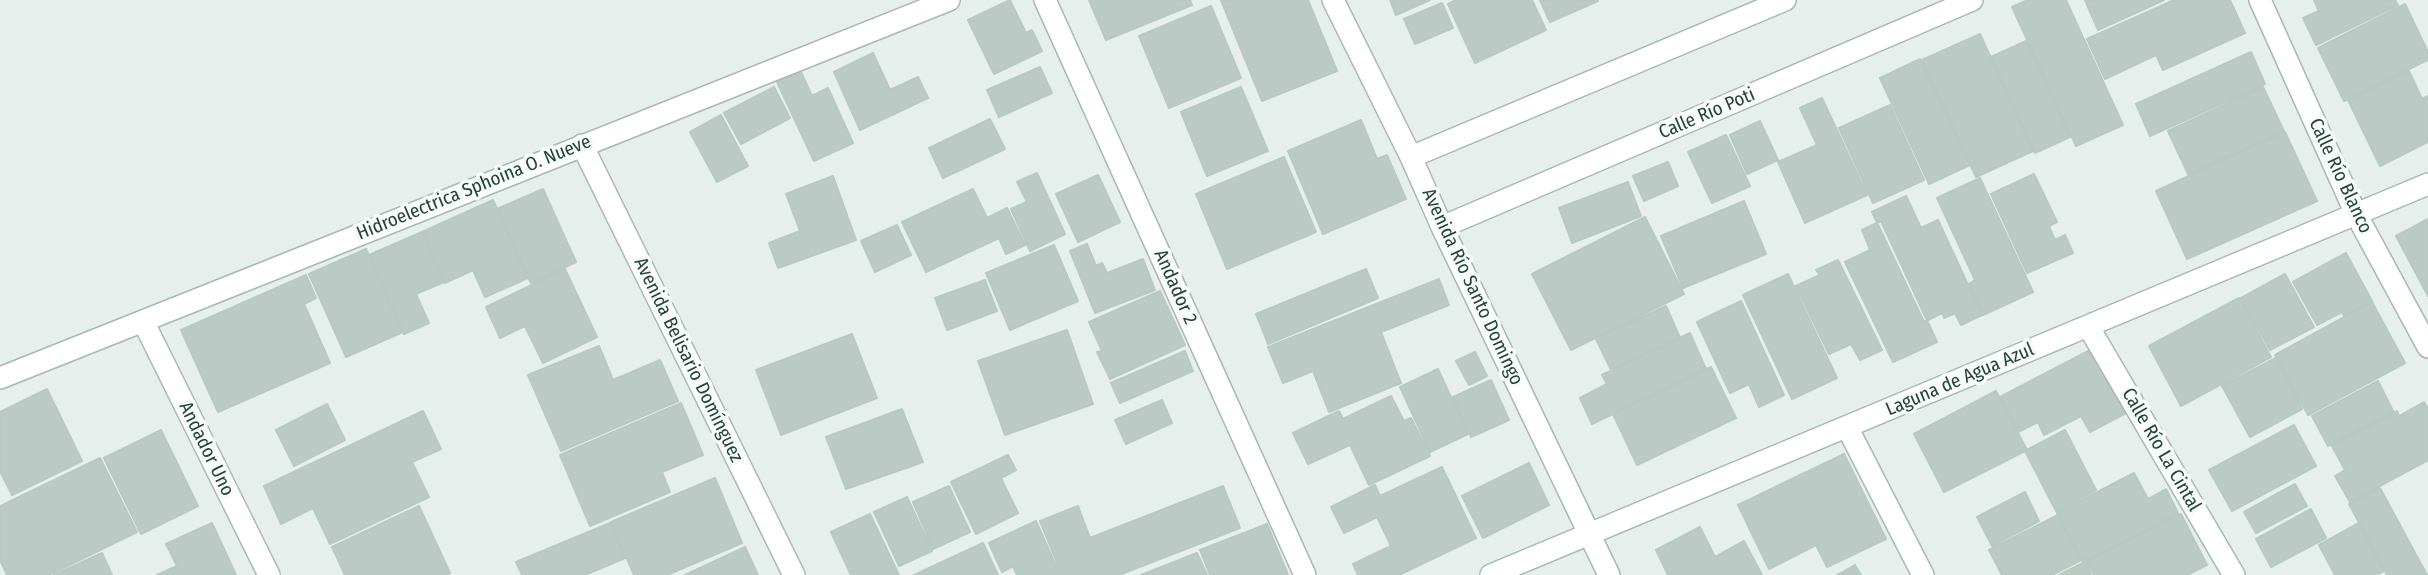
<!DOCTYPE html>
<meta charset="utf-8">
<style>
body{margin:0}
canvas{display:block;background:#e6efeb}
</style>
<canvas width="2428" height="575"></canvas>
<script>
const ctx = document.querySelector('canvas').getContext('2d');
ctx.lineJoin = 'round';
function fillPath(path, color) {
  ctx.fillStyle = color;
  ctx.fill(path, 'evenodd');
}
function toPath(rows) {
  const path = new Path2D();
  for (const r of rows) {
    path.moveTo(r[0], r[1]);
    for (let i = 2; i < r.length; i += 2) path.lineTo(r[i], r[i + 1]);
  }
  return path;
}
function trace(path, color, width, dash) {
  ctx.strokeStyle = color;
  ctx.lineWidth = width;
  ctx.lineCap = dash ? 'butt' : 'round';
  ctx.setLineDash(dash || []);
  ctx.stroke(path);
}
function label(font, color, halo, rows, align = 'center') {
  ctx.font = font + ' "Fira Sans Condensed",sans-serif';
  ctx.lineWidth = 7;
  ctx.setLineDash([]);
  ctx.textBaseline = 'middle';
  ctx.strokeStyle = halo;
  ctx.fillStyle = color;
  for (const [text, x, y, turn = 0] of rows) {
    ctx.save();
    ctx.translate(x, y);
    ctx.rotate((+turn || 0) * Math.PI / 180);
    ctx.textAlign = isNaN(turn) ? turn : align;
    if (halo) ctx.strokeText(text, 0, 0);
    ctx.fillText(text, 0, 0);
    ctx.restore();
  }
}
const building = toPath([
 [1010,0,1026,33,1032,30,1042,51,994,74,968,20,1010,0],
 [1089,0,1190,0,1192,5,1106,40,1089,0],
 [1221,0,1308,0,1337,71,1262,101,1221,0],
 [1390,0,1430,0,1396,15,1390,0],
 [1456,0,1532,0,1546,30,1475,63,1448,4,1456,0],
 [1540,0,1598,0,1598,1,1550,22,1540,0],
 [2028,0,2066,0,2123,125,2076,146,2012,7,2028,0],
 [2085,0,2164,0,2098,30,2085,0],
 [2174,0,2230,0,2245,33,2163,70,2156,55,2105,79,2087,39,2174,0],
 [2314,0,2395,0,2398,5,2316,45,2303,18,2319,11,2314,0],
 [1442,3,1453,28,1415,44,1404,19,1442,3],
 [2405,4,2428,52,2428,60,2344,101,2318,48,2405,4],
 [1211,6,1241,78,1169,108,1139,36,1211,6],
 [1980,34,2033,151,1976,177,1922,60,1980,34],
 [2026,41,2070,137,2035,153,1991,57,2026,41],
 [2251,52,2265,84,2150,136,2136,104,2251,52],
 [873,53,890,90,918,77,928,98,860,130,834,72,873,53],
 [1920,59,1970,165,1929,184,1880,78,1920,59],
 [1040,67,1052,93,999,117,987,90,1040,67],
 [2409,71,2422,99,2428,96,2428,142,2380,166,2348,100,2409,71],
 [801,72,812,96,828,88,853,143,814,161,777,82,801,72],
 [774,87,790,118,741,144,724,113,774,87],
 [1241,87,1268,151,1207,176,1181,112,1241,87],
 [2263,87,2284,131,2188,174,2168,131,2263,87],
 [1822,98,1867,195,1805,223,1778,162,1817,145,1800,108,1822,98],
 [1890,105,1924,180,1873,203,1839,128,1890,105],
 [721,115,748,166,717,182,690,132,721,115],
 [990,119,1005,149,943,178,929,148,990,119],
 [1361,120,1377,159,1387,155,1406,199,1323,234,1288,151,1361,120],
 [1760,121,1778,160,1747,174,1730,135,1760,121],
 [2285,132,2317,201,2187,259,2156,191,2285,132],
 [1726,135,1750,186,1712,203,1688,152,1726,135],
 [1284,157,1316,232,1227,269,1196,194,1284,157],
 [1668,162,1678,186,1644,201,1633,176,1668,162],
 [1037,173,1065,234,1030,251,1011,209,1027,202,1017,182,1037,173],
 [2034,174,2057,222,2049,226,2055,240,2065,235,2073,253,2027,273,1991,194,2034,174],
 [1098,175,1120,222,1078,242,1056,194,1098,175],
 [833,176,856,240,778,268,769,243,800,231,786,194,833,176],
 [1980,178,2033,292,1983,315,1969,284,1975,280,1937,198,1980,178],
 [1628,182,1641,216,1572,243,1559,208,1628,182],
 [543,189,576,262,531,283,497,209,543,189],
 [973,189,987,218,1007,208,1025,245,1006,254,999,238,926,272,902,222,973,189],
 [1906,196,1921,228,1938,220,1982,315,1961,325,1955,313,1944,318,1942,313,1924,322,1872,212,1906,196],
 [493,200,528,278,485,297,473,270,445,283,422,232,493,200],
 [1744,201,1766,254,1683,288,1661,236,1744,201],
 [1645,217,1684,294,1571,350,1532,274,1645,217],
 [2428,219,2428,296,2396,236,2428,219],
 [1881,221,1937,342,1893,362,1845,262,1870,250,1862,230,1881,221],
 [897,225,911,255,875,272,861,241,897,225],
 [422,232,444,282,416,294,429,323,404,334,369,255,422,232],
 [1087,244,1096,266,1102,263,1107,273,1143,259,1155,290,1095,313,1070,251,1087,244],
 [1054,245,1078,301,1010,330,986,273,1054,245],
 [366,249,403,332,346,357,309,274,366,249],
 [2346,253,2372,301,2344,316,2342,312,2317,325,2293,282,2346,253],
 [1838,260,1882,350,1860,360,1851,344,1829,354,1796,286,1820,275,1816,270,1838,260],
 [565,269,597,337,543,363,525,326,500,338,486,307,565,269],
 [1366,269,1378,298,1268,344,1256,314,1366,269],
 [1788,274,1837,378,1792,399,1743,295,1788,274],
 [2285,274,2314,327,2270,350,2241,298,2285,274],
 [306,275,316,298,304,304,330,363,218,412,181,330,306,275],
 [1439,279,1449,305,1381,332,1401,383,1329,412,1313,371,1283,383,1268,347,1439,279],
 [985,280,997,311,947,330,935,298,985,280],
 [1160,291,1185,345,1110,379,1097,352,1102,351,1089,322,1160,291],
 [2239,298,2271,357,2181,406,2149,346,2239,298],
 [1741,301,1784,395,1759,407,1749,384,1730,393,1697,322,1741,301],
 [2372,302,2405,363,2308,415,2275,355,2372,302],
 [1666,306,1680,338,1611,370,1596,339,1666,306],
 [1067,330,1093,404,1005,435,978,361,1067,330],
 [1690,333,1706,369,1592,424,1580,398,1607,384,1602,375,1690,333],
 [852,334,877,398,781,435,756,370,852,334],
 [599,346,613,380,660,360,678,401,561,451,528,375,599,346],
 [2092,349,2126,413,2090,432,2081,416,2044,435,2038,422,2018,432,2000,397,2092,349],
 [1185,351,1193,371,1120,403,1111,383,1185,351],
 [1475,352,1487,376,1469,385,1456,361,1475,352],
 [2276,358,2302,409,2250,437,2222,386,2276,358],
 [1711,367,1736,418,1637,465,1613,414,1711,367],
 [1438,369,1468,434,1430,452,1400,387,1438,369],
 [1491,380,1509,420,1471,437,1453,397,1491,380],
 [2378,381,2393,411,2328,446,2312,416,2378,381],
 [47,389,82,461,12,495,0,471,0,412,47,389],
 [1996,391,2027,450,1944,492,1914,434,1996,391],
 [1391,396,1404,421,1411,418,1430,456,1369,485,1350,445,1308,464,1293,433,1339,411,1343,419,1391,396],
 [1162,400,1172,423,1126,444,1115,420,1162,400],
 [2424,402,2428,409,2428,460,2350,502,2335,476,2345,470,2332,446,2397,411,2399,416,2424,402],
 [681,403,703,455,662,472,670,492,590,526,560,455,681,403],
 [327,404,345,440,294,466,276,430,327,404],
 [902,409,923,462,846,489,826,437,902,409],
 [423,411,441,449,412,462,429,497,330,544,313,508,281,524,264,486,423,411],
 [2294,425,2316,466,2232,511,2209,470,2294,425],
 [161,430,198,506,141,534,104,458,161,430],
 [2065,430,2096,490,2056,511,2025,451,2065,430],
 [1844,454,1886,539,1827,567,1816,545,1769,569,1738,505,1844,454],
 [1008,455,1016,470,1001,478,1018,513,976,534,951,482,1008,455],
 [100,458,137,532,49,575,7,575,0,560,0,506,100,458],
 [1529,463,1549,505,1483,538,1462,496,1529,463],
 [1442,467,1476,538,1399,575,1358,575,1353,564,1391,546,1377,517,1344,533,1331,507,1375,485,1380,496,1442,467],
 [2134,473,2148,499,2166,489,2178,513,2083,562,2057,513,2134,473],
 [715,478,742,543,667,575,634,575,611,522,715,478],
 [2295,484,2307,506,2256,533,2244,512,2295,484],
 [949,486,970,532,933,549,913,502,949,486],
 [1223,486,1240,528,1119,575,1062,575,1040,521,1078,506,1090,538,1223,486],
 [2380,488,2427,575,2387,575,2349,504,2380,488],
 [2025,492,2039,521,1992,546,1977,517,2025,492],
 [907,497,932,551,899,566,874,512,907,497],
 [419,506,450,573,446,575,345,575,332,547,419,506],
 [2311,509,2326,538,2271,567,2256,539,2311,509],
 [870,514,899,575,851,575,831,532,870,514],
 [2181,514,2207,565,2187,575,2094,575,2087,562,2181,514],
 [2058,515,2081,560,2052,575,2002,575,1989,550,2058,515],
 [1036,521,1060,575,1017,575,1013,566,1002,572,989,543,1036,521],
 [212,523,236,575,157,575,177,566,166,544,212,523],
 [610,523,625,558,585,575,522,575,516,562,610,523],
 [2359,523,2384,571,2376,575,2335,575,2319,545,2359,523],
 [1267,524,1288,575,1210,575,1200,550,1267,524],
 [1700,527,1715,557,1744,541,1762,575,1668,575,1656,550,1700,527],
 [983,543,998,575,914,575,983,543],
 [745,547,758,575,685,575,745,547],
 [102,553,112,575,54,575,102,553],
 [1197,553,1207,575,1141,575,1197,553],
 [2085,562,2091,575,2059,575,2085,562],
 [1855,565,1861,575,1837,575,1855,565]
]);
fillPath(building, '#bbcac4');
trace(building, '#b8c9c2', 2);
const street = toPath([
 [1045,0,1305,575],
 [1333,0,1411,157,1442,227,1609,575],
 [2260,0,2356,214,2428,347],
 [582,145,794,575],
 [1411,157,1785,0],
 [1442,227,1972,0],
 [144,323,269,575],
 [2088,326,2234,575],
 [0,378,949,0],
 [1847,427,1923,575],
 [1491,575,2428,184]
]);
trace(street, '#a8b8b2', 24);
trace(street, '#fff', 21);
label('19px', '#24423a', '#f7fbf9', [
 ["Calle Río Poti",1707,114,-23],
 ["Calle Río Blanco",2340,176,65],
 ["Hidroelectrica Sphoina O. Nueve",474,188,-22],
 ["Andador 2",1175,287,66],
 ["Avenida Río Santo Domingo",1472,287,65],
 ["Avenida Belisario Domínguez",688,360,64],
 ["Laguna de Agua Azul",1960,380,-23],
 ["Andador Uno",206,449,64],
 ["Calle Río La Cintal",2161,450,60]
]);
</script>
